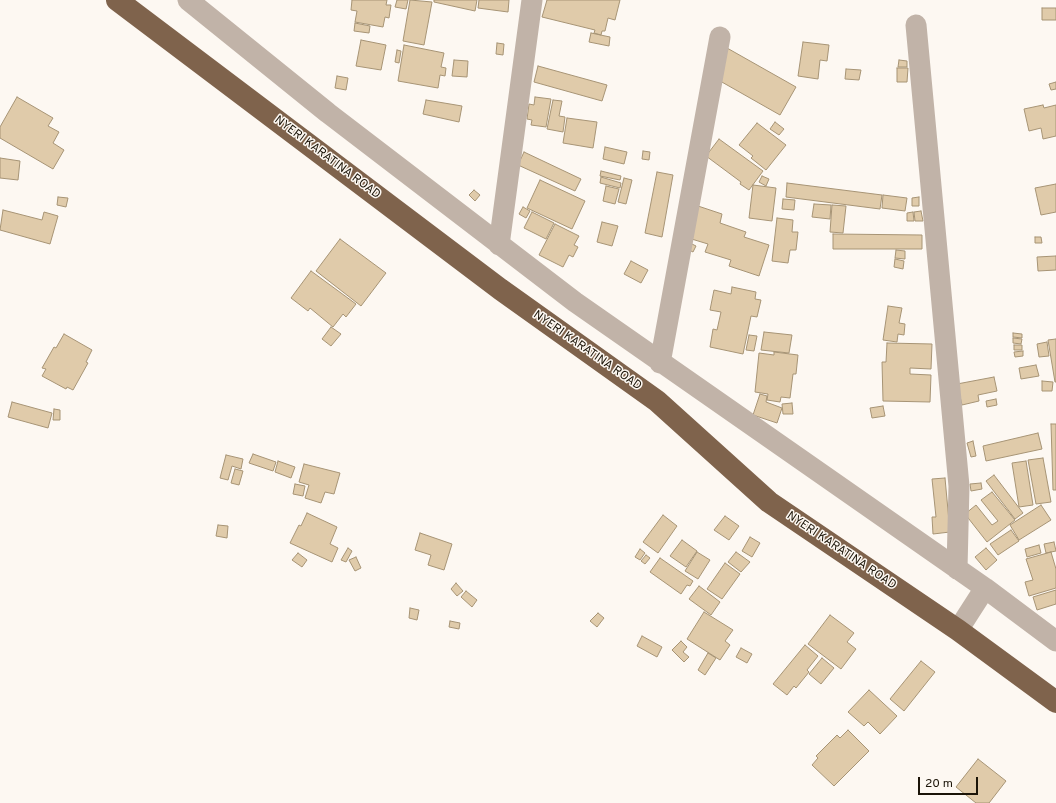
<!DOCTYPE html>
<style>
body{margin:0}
#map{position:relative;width:1056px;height:803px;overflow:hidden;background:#fdf8f2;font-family:Overpass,sans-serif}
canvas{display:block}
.scale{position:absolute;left:918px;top:777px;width:60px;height:18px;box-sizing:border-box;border:2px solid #1b1408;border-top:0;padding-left:5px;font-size:12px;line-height:14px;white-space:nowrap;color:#1b1408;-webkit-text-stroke:3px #fdf8f2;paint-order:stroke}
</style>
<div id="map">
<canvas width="1056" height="803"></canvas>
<div class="scale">20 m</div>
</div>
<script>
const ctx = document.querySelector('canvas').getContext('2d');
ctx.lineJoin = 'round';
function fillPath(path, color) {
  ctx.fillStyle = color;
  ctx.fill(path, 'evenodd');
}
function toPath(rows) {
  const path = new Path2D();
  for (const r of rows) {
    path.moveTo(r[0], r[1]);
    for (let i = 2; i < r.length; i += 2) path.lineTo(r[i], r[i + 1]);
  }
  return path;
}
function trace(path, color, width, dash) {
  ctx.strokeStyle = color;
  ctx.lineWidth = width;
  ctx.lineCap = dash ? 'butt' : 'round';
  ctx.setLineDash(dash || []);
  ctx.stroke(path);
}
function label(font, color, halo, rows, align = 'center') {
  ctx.font = font + ' Overpass,sans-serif';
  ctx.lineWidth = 3;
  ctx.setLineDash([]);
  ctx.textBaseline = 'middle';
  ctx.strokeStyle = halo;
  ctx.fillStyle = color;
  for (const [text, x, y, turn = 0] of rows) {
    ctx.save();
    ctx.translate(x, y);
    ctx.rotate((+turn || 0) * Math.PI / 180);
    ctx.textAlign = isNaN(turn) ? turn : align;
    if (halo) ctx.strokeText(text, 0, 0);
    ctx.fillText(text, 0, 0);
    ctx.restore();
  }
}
const building = toPath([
 [352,0,387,0,386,5,391,5,389,18,385,17,383,27,355,22,357,11,351,10,352,0],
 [397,0,408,0,406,9,395,7,397,0],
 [410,0,432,2,424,45,403,41,410,0],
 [434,0,477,0,475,11,434,2,434,0],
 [479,0,509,0,508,12,478,8,479,0],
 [547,0,620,0,615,20,608,18,605,31,602,31,601,35,594,33,595,30,542,17,547,0],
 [1042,8,1056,8,1056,20,1042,20,1042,8],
 [355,23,370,26,369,33,354,31,355,23],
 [591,33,610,37,609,46,589,42,591,33],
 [361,40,386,45,381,70,356,66,361,40],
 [803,42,829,45,827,61,820,60,818,79,798,76,803,42],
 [497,43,504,44,503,55,496,54,497,43],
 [404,45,444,53,441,67,446,68,445,76,440,75,438,88,398,81,404,45],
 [727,48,796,87,780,115,713,77,727,48],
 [397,50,401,51,399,63,395,62,397,50],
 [454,60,468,61,467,77,452,76,454,60],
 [899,60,907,61,907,67,898,67,899,60],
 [538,66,607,85,602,101,534,82,538,66],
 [897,68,908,68,907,82,897,82,897,68],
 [846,69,861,70,859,80,845,79,846,69],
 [337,76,348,78,346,90,335,88,337,76],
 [1056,82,1056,89,1051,90,1049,84,1056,82],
 [17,97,53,118,48,126,59,132,53,143,64,150,53,169,0,138,0,127,17,97],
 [535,97,551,99,546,127,531,125,532,120,527,119,529,104,534,105,535,97],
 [426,100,462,106,459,122,423,114,426,100],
 [553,100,562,101,559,116,565,117,563,132,547,129,553,100],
 [1043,105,1044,108,1056,105,1056,136,1043,139,1041,128,1029,131,1024,109,1043,105],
 [567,118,597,122,593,148,563,143,567,118],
 [775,122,784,129,779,135,770,129,775,122],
 [757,123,786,145,766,170,751,158,753,156,739,145,757,123],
 [719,139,763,171,749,190,740,184,741,182,706,156,719,139],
 [605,147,627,152,624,164,603,159,605,147],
 [643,151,650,152,649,160,642,159,643,151],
 [524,152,581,179,575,191,518,165,524,152],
 [0,158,20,161,18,180,0,178,0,158],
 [601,171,621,176,620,180,600,176,601,171],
 [657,172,673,175,662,237,645,233,657,172],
 [762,176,769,179,766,186,759,182,762,176],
 [601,177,621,183,620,188,600,183,601,177],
 [624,178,632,180,626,204,618,202,624,178],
 [540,180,585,201,572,229,527,208,540,180],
 [787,183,882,195,880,209,786,197,787,183],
 [1056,184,1056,212,1041,215,1035,188,1056,184],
 [753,185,776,188,772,221,749,218,753,185],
 [606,186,619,189,615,204,603,201,606,186],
 [474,190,480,195,475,201,469,195,474,190],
 [883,195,907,198,905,211,882,208,883,195],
 [58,197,68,198,66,207,57,205,58,197],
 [919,197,919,206,912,206,912,198,919,197],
 [783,199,795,200,794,210,782,209,783,199],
 [814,204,831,205,830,219,812,217,814,204],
 [695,205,722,214,720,223,746,232,744,237,769,245,759,276,729,266,731,260,705,252,708,244,685,237,695,205],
 [832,205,846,206,843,233,830,232,832,205],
 [523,207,530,211,526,218,519,214,523,207],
 [3,210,42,220,44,212,58,216,50,244,0,230,3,210],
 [921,211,923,221,915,221,914,212,921,211],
 [532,212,554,223,546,239,524,228,532,212],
 [913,212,914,221,907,221,907,213,913,212],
 [777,218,793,220,792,232,798,232,796,250,790,250,788,263,772,261,777,218],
 [602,222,618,226,612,246,597,242,602,222],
 [555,224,579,236,574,245,578,247,573,257,569,255,563,267,539,255,555,224],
 [833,234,922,235,922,249,833,249,833,234],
 [1035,237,1041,237,1042,243,1035,243,1035,237],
 [340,239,386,273,361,306,316,271,340,239],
 [688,242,696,246,693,252,685,248,688,242],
 [896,250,905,251,905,259,895,258,896,250],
 [1056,256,1056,270,1038,271,1037,257,1056,256],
 [895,259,904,261,903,269,894,267,895,259],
 [631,261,648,270,641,283,624,274,631,261],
 [311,271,356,304,346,317,343,314,333,327,310,308,308,311,291,298,311,271],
 [732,287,756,292,755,299,761,300,757,317,751,316,743,354,710,347,713,329,717,330,721,312,710,310,714,290,731,294,732,287],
 [888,306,902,308,899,323,905,324,904,335,898,334,897,342,883,340,888,306],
 [331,327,341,334,331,346,322,339,331,327],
 [764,332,792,335,789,353,761,350,764,332],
 [1013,333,1022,334,1022,338,1013,337,1013,333],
 [64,334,92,350,86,362,88,363,73,390,67,387,66,389,42,376,46,369,42,368,54,347,56,348,64,334],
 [749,335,757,336,754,351,746,350,749,335],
 [1013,338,1022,339,1021,344,1013,343,1013,338],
 [1056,339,1056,382,1055,382,1048,340,1056,339],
 [1047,342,1049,356,1039,357,1037,344,1047,342],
 [887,343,932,344,931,369,910,368,910,374,931,375,930,402,883,401,882,362,886,362,887,343],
 [1014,345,1022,345,1022,350,1014,350,1014,345],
 [1023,351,1023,356,1015,357,1014,352,1023,351],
 [774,352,798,355,796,374,793,374,790,398,781,397,780,402,767,400,768,394,755,392,759,353,774,355,774,352],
 [1036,365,1039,376,1021,379,1019,368,1036,365],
 [994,377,997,391,978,395,979,401,962,405,957,384,994,377],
 [1042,381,1053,382,1052,391,1042,391,1042,381],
 [760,394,767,396,766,402,782,408,777,423,753,415,760,394],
 [996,399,997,405,987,407,986,401,996,399],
 [12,402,52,413,48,428,8,417,12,402],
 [792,403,793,414,783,414,782,404,792,403],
 [883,406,885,416,872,418,870,408,883,406],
 [54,409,60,410,60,420,53,420,54,409],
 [1051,424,1056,424,1056,490,1053,490,1051,424],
 [1038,433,1042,449,986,461,983,446,1038,433],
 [973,441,976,456,971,457,967,443,973,441],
 [253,454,276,462,273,471,249,463,253,454],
 [226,455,243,459,241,469,232,466,228,480,220,478,226,455],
 [1043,458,1051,502,1036,504,1028,460,1043,458],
 [278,461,295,467,291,478,275,472,278,461],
 [1026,461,1033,505,1019,507,1012,463,1026,461],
 [304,464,340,473,334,494,325,492,321,503,305,498,309,485,299,482,304,464],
 [235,469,243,471,239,485,231,483,235,469],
 [994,475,1023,513,1015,519,986,481,994,475],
 [945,478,950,532,933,534,932,517,936,517,932,479,945,478],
 [981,483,982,489,971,491,970,484,981,483],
 [295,484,305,486,303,496,293,494,295,484],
 [992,492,1015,520,987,542,965,514,976,505,992,525,998,521,981,500,992,492],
 [1041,505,1051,520,1019,540,1010,525,1041,505],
 [307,513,337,527,330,544,338,548,332,562,290,543,299,525,301,526,307,513],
 [663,515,677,526,658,553,643,542,663,515],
 [725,516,739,526,729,540,714,530,725,516],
 [218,525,228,526,227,538,216,536,218,525],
 [1011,530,1019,541,998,555,990,544,1011,530],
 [420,533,452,544,444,570,428,565,431,555,415,550,420,533],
 [750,537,760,543,752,557,742,551,750,537],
 [682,540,697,551,686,567,670,556,682,540],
 [1054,542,1056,551,1046,553,1044,544,1054,542],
 [1039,545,1041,553,1027,557,1025,549,1039,545],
 [348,548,352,551,346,562,341,560,348,548],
 [986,548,997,560,986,570,975,557,986,548],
 [640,549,645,553,640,560,635,557,640,549],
 [697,552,710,560,698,579,685,571,697,552],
 [736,552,750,562,741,572,728,562,736,552],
 [1051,552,1056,569,1056,588,1029,596,1025,582,1033,580,1026,559,1051,552],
 [298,553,307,560,302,567,292,560,298,553],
 [646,555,650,558,645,564,641,561,646,555],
 [356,557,361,568,355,571,349,560,356,557],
 [660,558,693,581,690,586,687,585,681,594,650,572,660,558],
 [725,563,740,574,722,599,707,589,725,563],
 [456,583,463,591,457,596,451,589,456,583],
 [699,586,720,602,711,615,689,599,699,586],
 [1056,590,1056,604,1037,610,1033,597,1056,590],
 [466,591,477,600,472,607,461,597,466,591],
 [410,608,419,610,417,620,409,618,410,608],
 [704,612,733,630,725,641,730,645,720,660,687,639,704,612],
 [598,613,604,618,597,627,590,621,598,613],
 [830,615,854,633,847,642,856,649,841,669,808,644,830,615],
 [450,621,460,623,459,629,449,627,450,621],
 [642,636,662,647,657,657,637,646,642,636],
 [681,641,687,647,683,652,689,657,684,662,672,650,681,641],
 [805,645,818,656,807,670,809,672,796,688,794,686,787,695,773,684,805,645],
 [741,648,752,654,747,663,736,657,741,648],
 [708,653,716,658,705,675,698,670,708,653],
 [822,658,834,668,821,684,809,674,822,658],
 [921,661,935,672,904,711,890,699,921,661],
 [869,690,897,716,880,734,868,722,864,726,848,712,869,690],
 [848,730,869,751,834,786,812,765,818,758,816,756,837,735,840,738,848,730],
 [978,759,1006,781,989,803,976,803,956,787,978,759]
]);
fillPath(building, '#e0cbaa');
trace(building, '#a79475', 1);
trace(toPath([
 [188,0,328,113,575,302,985,588],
 [916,25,959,486,957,569],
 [499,245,532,0],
 [660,363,720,37],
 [958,630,985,588,1056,641]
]), '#c1b3a8', 21);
trace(toPath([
 [117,0,500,289,657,401,769,502,958,630,1056,702]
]), '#7f634c', 22);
label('12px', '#1b1408', '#fdf8f2', [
 ["NYERI KARATINA ROAD",327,158,37],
 ["NYERI KARATINA ROAD",587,351,35],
 ["NYERI KARATINA ROAD",841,551,34]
]);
</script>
